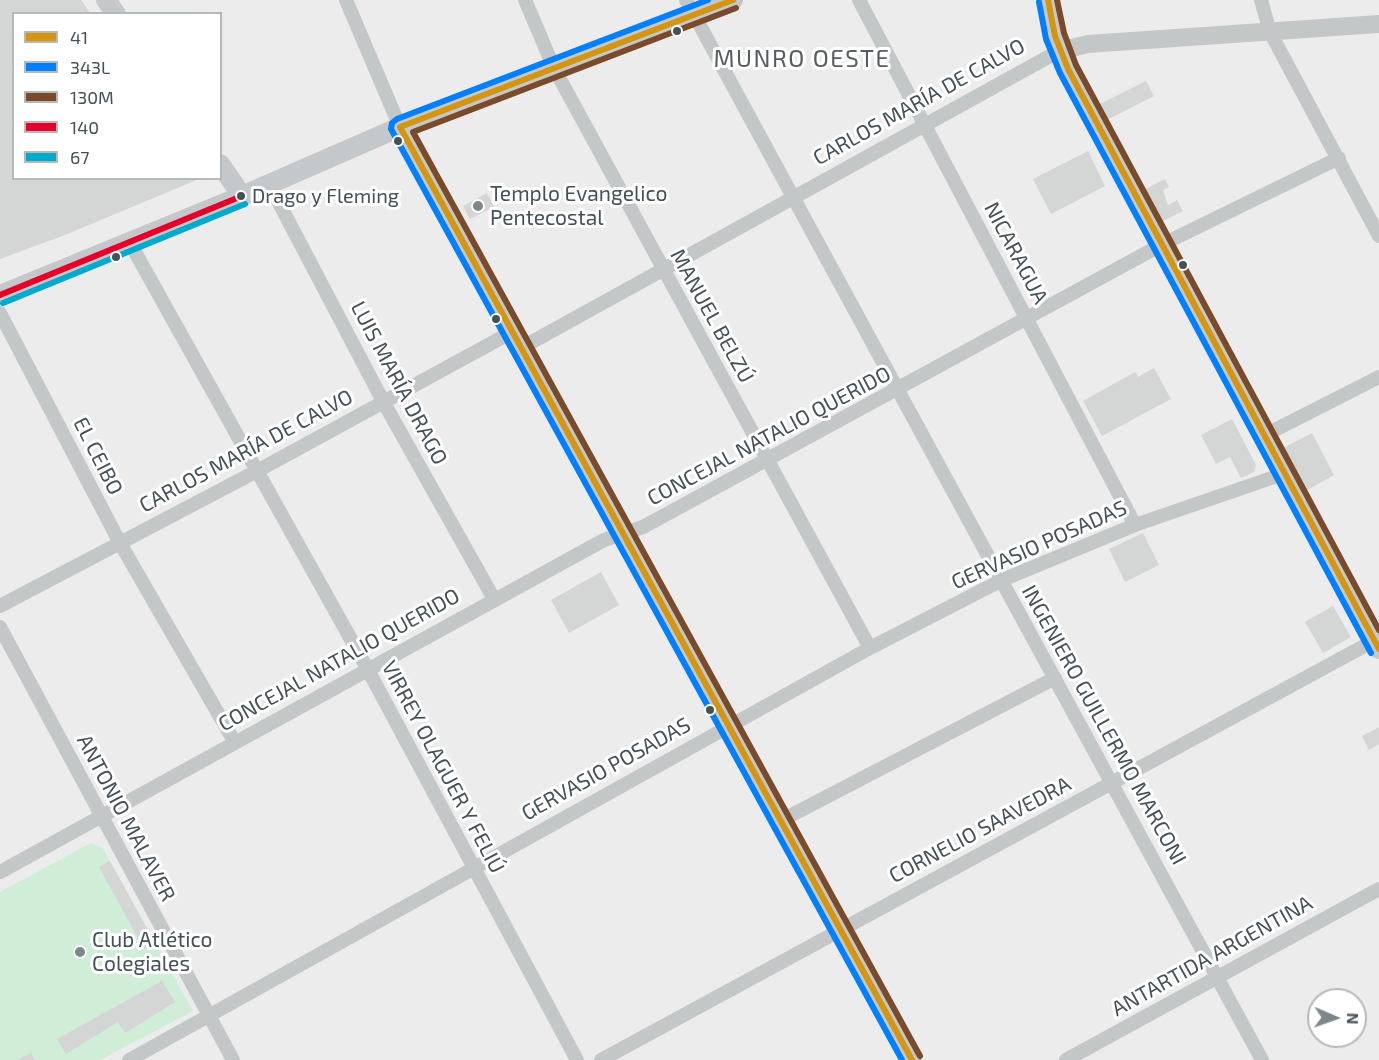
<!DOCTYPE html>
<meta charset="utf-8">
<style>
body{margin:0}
#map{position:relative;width:1379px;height:1060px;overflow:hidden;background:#edecec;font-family:"Exo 2",sans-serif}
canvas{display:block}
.legend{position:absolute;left:12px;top:12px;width:210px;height:168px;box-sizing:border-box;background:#fff;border:2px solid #b4b9bc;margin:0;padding:8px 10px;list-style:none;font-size:18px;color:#445158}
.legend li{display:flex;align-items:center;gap:12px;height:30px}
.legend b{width:30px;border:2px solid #b4b9bc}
.north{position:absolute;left:1307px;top:988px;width:60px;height:60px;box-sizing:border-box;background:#fff;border:2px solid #b4b9bc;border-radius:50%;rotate:92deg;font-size:16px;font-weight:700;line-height:24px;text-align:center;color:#445158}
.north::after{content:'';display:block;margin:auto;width:21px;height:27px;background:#7f878c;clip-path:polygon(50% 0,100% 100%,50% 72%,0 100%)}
</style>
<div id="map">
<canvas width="1379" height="1060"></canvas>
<ul class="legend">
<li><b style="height:8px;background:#d39512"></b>41</li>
<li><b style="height:8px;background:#007fff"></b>343L</li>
<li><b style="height:8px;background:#7a4b2a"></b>130M</li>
<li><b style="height:8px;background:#e4002b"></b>140</li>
<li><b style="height:8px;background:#00a9ce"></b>67</li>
</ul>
<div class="north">N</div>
</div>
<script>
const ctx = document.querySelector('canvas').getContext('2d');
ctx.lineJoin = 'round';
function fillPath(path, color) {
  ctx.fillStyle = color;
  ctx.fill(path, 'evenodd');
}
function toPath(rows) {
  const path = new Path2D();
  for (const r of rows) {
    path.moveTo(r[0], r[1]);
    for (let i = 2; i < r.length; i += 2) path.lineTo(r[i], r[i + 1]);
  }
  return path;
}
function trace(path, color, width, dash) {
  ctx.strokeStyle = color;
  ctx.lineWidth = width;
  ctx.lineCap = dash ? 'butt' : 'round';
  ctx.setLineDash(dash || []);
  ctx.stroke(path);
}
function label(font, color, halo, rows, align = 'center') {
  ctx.font = font + ' "Exo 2",sans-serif';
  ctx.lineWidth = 6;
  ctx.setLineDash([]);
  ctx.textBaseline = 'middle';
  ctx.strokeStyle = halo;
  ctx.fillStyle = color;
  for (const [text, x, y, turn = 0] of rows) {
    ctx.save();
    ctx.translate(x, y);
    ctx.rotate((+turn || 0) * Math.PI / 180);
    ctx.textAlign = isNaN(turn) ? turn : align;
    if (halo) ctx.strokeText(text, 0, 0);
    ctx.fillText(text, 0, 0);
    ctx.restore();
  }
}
fillPath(toPath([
 [91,843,102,847,193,1011,100,1060,0,1060,0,892]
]), '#cfedd7');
fillPath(toPath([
 [0,0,81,0,91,14,14,14,14,178,199,179,65,235,0,259],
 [1146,81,1154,96,1107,120,1100,104],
 [1088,151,1105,186,1051,214,1033,179],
 [1165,179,1169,187,1163,190,1168,205,1177,200,1183,211,1163,221,1142,191],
 [487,193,494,207,470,219,463,206],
 [1154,368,1171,399,1102,436,1083,401,1135,372,1138,377],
 [1232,419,1256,465,1254,472,1241,478,1230,457,1216,464,1201,435],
 [1312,433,1334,475,1302,493,1281,449],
 [1143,533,1159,565,1125,582,1109,549],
 [601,572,619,605,569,633,551,600],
 [1333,606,1351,637,1323,653,1305,622],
 [1379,727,1379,744,1369,750,1362,736],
 [110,861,155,943,144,949,99,867],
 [162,981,175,1002,125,1033,118,1022,66,1054,57,1039],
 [31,1053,35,1060,18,1060]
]), '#d4d5d5');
trace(toPath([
 [346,0,400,127],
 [525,0,554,68,870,648],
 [686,0,1262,1060],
 [859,0,1135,525],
 [1261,0,1270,32,1379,236],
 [269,184,384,403,494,599],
 [130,243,367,668,577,1060],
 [0,313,120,543,234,741],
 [521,348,1059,51],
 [1263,436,1379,377],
 [0,606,257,471,512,332],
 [0,627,233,1060],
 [782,820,1055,678],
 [0,872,604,540,643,527,1161,245,1339,158],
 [129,1060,870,648,1002,580,1135,525,1283,474],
 [601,1060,1379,638],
 [1066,1060,1379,889]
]), '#c3c7c8', 14);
trace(toPath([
 [1059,51,1088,44,1379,24],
 [400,127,782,820,912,1060]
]), '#c3c7c8', 18);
trace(toPath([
 [106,0,116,14],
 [1048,0,1055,36,1068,69,1379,649],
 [220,164,242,196],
 [0,295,242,196,400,127,733,0]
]), '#c5c8ca', 20);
trace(toPath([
 [733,0,400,127,912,1060],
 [1048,0,1055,36,1068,69,1379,649]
]), '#d39512', 6);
trace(toPath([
 [708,0,397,119,392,123,391,129,902,1060],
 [1039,2,1046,39,1060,73,1371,653]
]), '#007fff', 6);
trace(toPath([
 [1057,0,1064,33,1076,65,1379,630],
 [736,8,413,132,920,1056]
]), '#7a4b2a', 6);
trace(toPath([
 [0,295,242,196]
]), '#e4002b', 6);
trace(toPath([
 [3,303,245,204]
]), '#00a9ce', 6);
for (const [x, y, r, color] of [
 [677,31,5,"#445158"],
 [398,141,5,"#445158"],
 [241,196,5,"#445158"],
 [478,206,6,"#7f878c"],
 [116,257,5,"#445158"],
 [1183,265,5,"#445158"],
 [496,319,5,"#445158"],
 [710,710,5,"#445158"],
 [80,952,6,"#7f878c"]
]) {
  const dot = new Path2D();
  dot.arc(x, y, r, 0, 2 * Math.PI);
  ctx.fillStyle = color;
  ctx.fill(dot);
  trace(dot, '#fff', 2);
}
label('20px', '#445158', '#fff', [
 ["Drago y Fleming",252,196]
], 'left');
label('21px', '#445158', '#fff', [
 ["CARLOS MARÍA DE CALVO",919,102,-29],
 ["NICARAGUA",1016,253,62],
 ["MANUEL BELZÚ",712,316,61],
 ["LUIS MARÍA DRAGO",399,383,62],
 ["CONCEJAL NATALIO QUERIDO",769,436,-28],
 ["CARLOS MARÍA DE CALVO",246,451,-28],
 ["EL CEIBO",98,456,63],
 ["GERVASIO POSADAS",1039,545,-24],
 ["CONCEJAL NATALIO QUERIDO",339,660,-29],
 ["INGENIERO GUILLERMO MARCONI",1104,725,61],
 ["VIRREY OLAGUER Y FELIÚ",443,767,62],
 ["GERVASIO POSADAS",606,769,-29],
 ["ANTONIO MALAVER",126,818,62],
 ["CORNELIO SAAVEDRA",980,830,-28],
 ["ANTARTIDA ARGENTINA",1212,956,-29]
]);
label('21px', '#445158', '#fff', [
 ["Templo Evangelico",490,194],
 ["Pentecostal",490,218],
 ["Club Atlético",92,940],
 ["Colegiales",92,964]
], 'left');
ctx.letterSpacing = '1.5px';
label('24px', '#585d60', '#fff', [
 ["MUNRO OESTE",802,59]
]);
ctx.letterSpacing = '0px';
</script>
